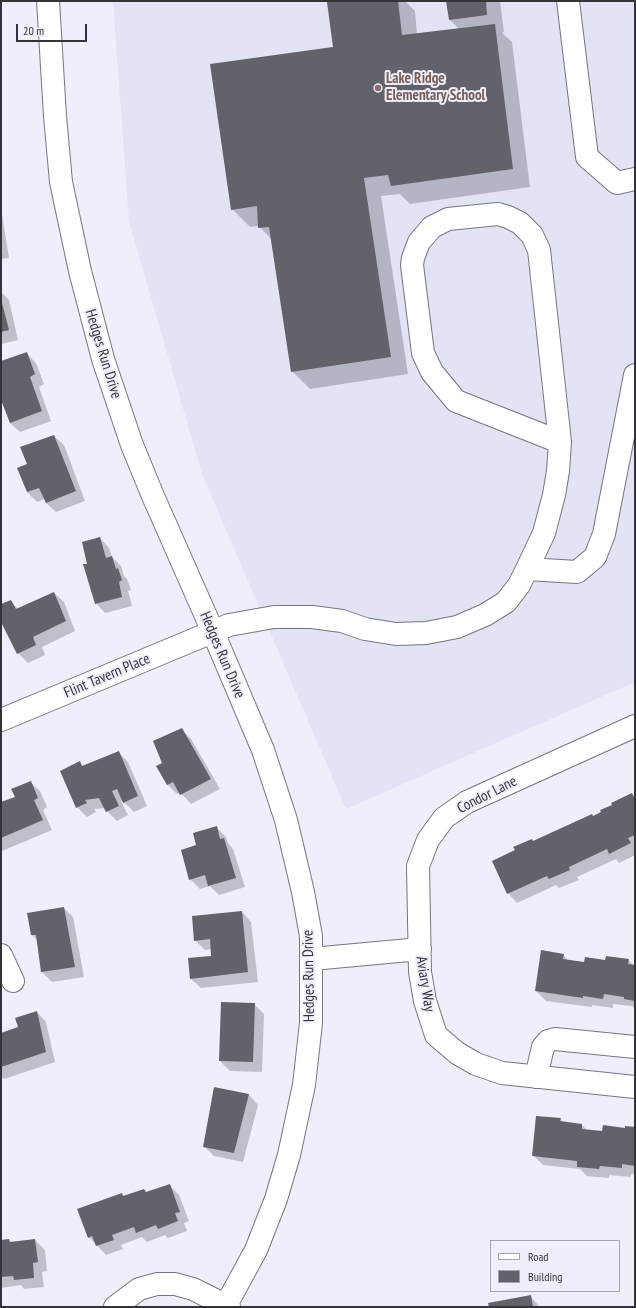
<!DOCTYPE html>
<style>
body{margin:0}
#map{position:relative;width:636px;height:1308px;overflow:hidden;background:#eeeffa;font-family:"PT Sans Narrow",sans-serif}
canvas{display:block}
.frame{position:absolute;inset:0;border:2px solid #343438;pointer-events:none}
.legend{position:absolute;left:490px;top:1240px;width:130px;height:52px;box-sizing:border-box;background:#eeeffa;border:1px solid #a4a4ac;margin:0;padding:5px 7px;list-style:none;font-size:12px;color:#343438}
.legend li{display:flex;align-items:center;gap:8px;height:20px}
.legend b{width:20px;border:1px solid #a4a4ac}
.scale{position:absolute;left:16px;top:24px;width:71px;height:18px;box-sizing:border-box;border:2px solid #343438;border-top:0;padding-left:5px;font-size:12px;line-height:14px;white-space:nowrap;color:#343438;-webkit-text-stroke:3px #eeeffa;paint-order:stroke}
</style>
<div id="map">
<canvas width="636" height="1308"></canvas>
<div class="frame"></div>
<ul class="legend">
<li><b style="height:5px;background:#fff"></b>Road</li>
<li><b style="height:11px;background:#63626b"></b>Building</li>
</ul>
<div class="scale">20 m</div>
</div>
<script>
const ctx = document.querySelector('canvas').getContext('2d');
ctx.lineJoin = 'round';
function fillPath(path, color) {
  ctx.fillStyle = color;
  ctx.fill(path, 'evenodd');
}
function toPath(rows) {
  const path = new Path2D();
  for (const r of rows) {
    path.moveTo(r[0], r[1]);
    for (let i = 2; i < r.length; i += 2) path.lineTo(r[i], r[i + 1]);
  }
  return path;
}
function trace(path, color, width, dash) {
  ctx.strokeStyle = color;
  ctx.lineWidth = width;
  ctx.lineCap = dash ? 'butt' : 'round';
  ctx.setLineDash(dash || []);
  ctx.stroke(path);
}
function label(font, color, halo, rows, align = 'center') {
  ctx.font = font + ' "PT Sans Narrow",sans-serif';
  ctx.lineWidth = 4;
  ctx.setLineDash([]);
  ctx.textBaseline = 'middle';
  ctx.strokeStyle = halo;
  ctx.fillStyle = color;
  for (const [text, x, y, turn = 0] of rows) {
    ctx.save();
    ctx.translate(x, y);
    ctx.rotate((+turn || 0) * Math.PI / 180);
    ctx.textAlign = isNaN(turn) ? turn : align;
    if (halo) ctx.strokeText(text, 0, 0);
    ctx.fillText(text, 0, 0);
    ctx.restore();
  }
}
fillPath(toPath([
 [113,1,635,1,635,682,346,809,202,474,129,221]
]), '#e2e3f5');
fillPath(toPath([
 [344,1,405,1,415,11,417,34,459,29,450,20,447,1,500,1,504,32,502,33,512,42,530,187,410,204,400,194,381,196,408,374,310,389,292,371,272,240,259,226,250,227,232,209,334,48],
 [1,208,9,258,1,259],
 [1,292,9,300,18,340,1,344],
 [27,354,36,363,44,384,39,387,51,421,20,432,10,423,1,397,1,362],
 [54,436,64,445,85,501,56,512,46,503,45,499,37,502,27,492,28,464],
 [100,538,109,548,112,557,121,566,124,576,127,579,131,590,128,591,132,606,105,613,96,603,88,565],
 [54,593,64,602,75,631,42,647,45,655,28,663,18,653,1,620,1,605,10,601,18,609],
 [181,729,191,739,220,789,191,804,180,792,177,794,167,784,164,763],
 [118,752,128,762,147,806,134,812,122,800,121,801,128,815,117,821,107,811,105,808,94,809,96,812,87,817,77,807,79,763,83,767],
 [30,782,40,791,47,807,43,810,52,830,2,851,1,803,16,797],
 [632,795,635,798,635,855,619,863,616,859,577,877,579,880,559,888,556,885,517,903,508,893,516,851,532,840,533,841,593,817],
 [216,827,226,837,228,843,233,849,245,887,219,895,210,886,200,889,190,879,197,846],
 [64,908,73,917,84,977,52,982,42,972,37,940,32,935],
 [242,912,251,922,258,982,201,988,191,979,213,957,212,949,205,950,195,940],
 [563,955,569,961,585,963,628,960,635,966,635,1009,632,1006,613,1004,613,1008,592,1005,592,1007,546,1001,536,991],
 [254,1004,264,1014,262,1072,230,1071,220,1061],
 [37,1012,46,1022,55,1062,4,1079,1,1076,1,1034,19,1028],
 [249,1095,258,1105,243,1162,214,1156,204,1146],
 [560,1119,564,1123,582,1125,587,1130,603,1132,635,1128,635,1174,631,1174,631,1177,609,1175,609,1178,587,1176,580,1169,543,1165,533,1155],
 [169,1185,179,1195,189,1221,184,1223,187,1231,168,1238,165,1235,147,1242,142,1237,121,1245,123,1249,106,1255,89,1237,122,1194,124,1197,144,1190,147,1193],
 [9,1240,12,1243,35,1240,45,1250,47,1271,42,1272,44,1287,24,1289,21,1285,1,1288,1,1241],
 [530,1296,540,1307,490,1307]
]), '#0003');
fillPath(toPath([
 [337,1,398,1,402,35,495,24,513,169,391,186,388,175,364,178,391,357,291,372,269,227,258,228,257,206,231,210,210,64,333,47,327,2],
 [446,1,486,1,487,15,449,20],
 [1,299,9,330,1,332],
 [27,352,35,374,30,377,42,411,10,423,1,400,1,361],
 [54,435,76,491,46,503,39,488,27,492,17,468,27,464,20,447],
 [100,537,106,558,112,556,116,569,118,568,122,580,119,582,122,597,95,604,83,564,87,564,82,542],
 [54,592,66,621,33,637,36,645,17,654,1,622,1,604,11,600,16,609],
 [182,728,211,779,180,795,173,782,167,785,156,766,162,763,153,741],
 [119,751,138,796,123,803,117,789,112,791,119,806,106,812,99,798,85,800,87,803,76,808,60,771,80,761,82,766],
 [31,781,38,798,34,800,43,820,1,838,1,802,15,797,11,789],
 [632,793,635,799,635,835,628,838,631,843,609,854,607,849,569,867,570,870,549,879,547,876,507,894,492,861,515,850,513,847,532,839,533,841,592,814,593,816,601,812,600,810,612,805,611,803],
 [217,826,220,839,224,838,236,878,208,886,205,875,189,880,181,850,196,845,193,833],
 [64,907,75,967,41,972,36,935,31,935,27,913],
 [242,911,248,972,190,979,188,958,211,956,210,939,194,941,192,916],
 [541,950,564,954,563,959,584,962,585,957,605,960,606,956,629,959,628,964,635,965,635,1001,624,999,624,997,604,994,603,999,583,996,583,998,535,991],
 [221,1002,255,1003,253,1062,219,1061],
 [37,1011,46,1052,1,1067,1,1033,18,1027,15,1018],
 [214,1087,249,1094,234,1153,203,1147],
 [536,1116,561,1118,560,1121,582,1124,582,1129,602,1131,603,1125,625,1128,625,1126,635,1127,635,1166,622,1164,622,1168,600,1166,599,1169,577,1167,577,1161,532,1156],
 [170,1184,180,1212,175,1213,178,1221,158,1229,156,1225,136,1233,134,1227,112,1235,114,1240,96,1246,92,1236,88,1238,77,1209,122,1193,123,1196,144,1189,146,1192],
 [9,1239,10,1242,35,1239,38,1262,33,1263,34,1278,14,1280,13,1276,1,1277,1,1240],
 [531,1295,533,1307,489,1307,488,1303]
]), '#63626b');
const minor = toPath([
 [48,1,55,116,61,182,80,271,103,359,132,445,153,496,213,632,263,750,286,820,303,892,311,936,311,1023,304,1085,289,1155,276,1199,256,1250,225,1307],
 [568,1,587,157,617,183,635,179],
 [498,214,508,217,520,223,532,235,539,250,560,442,456,401,432,372,423,353,412,265,413,258,419,242,432,227,448,219,498,214],
 [527,569,577,572,595,557,604,534,635,375],
 [1,720,229,625,274,617,312,617,342,621,365,629,396,634,426,633,457,627,485,615,506,602,519,585,527,569,544,533,554,495,558,471,560,442],
 [635,726,467,802,444,818,428,840,418,866,420,972,425,1001,436,1035,457,1053,476,1064,502,1073,635,1087],
 [1,955,13,981],
 [312,959,420,949],
 [536,1077,543,1047,548,1041,555,1039,635,1047],
 [115,1307,139,1289,157,1284,175,1284,193,1289,229,1307]
]);
trace(minor, '#75767f', 24);
trace(minor, '#fff', 22);
for (const [x, y, r, color] of [
 [378,88,4,"#8d6e63"]
]) {
  const dot = new Path2D();
  dot.arc(x, y, r, 0, 2 * Math.PI);
  ctx.fillStyle = color;
  ctx.fill(dot);
  trace(dot, '#eeeffa', 1.5);
}
label('bold 15px', '#785e54', '#eeeffa', [
 ["Lake Ridge",386,79],
 ["Elementary School",386,96]
], 'left');
label('15px', '#343438', '#eeeffa', [
 ["Hedges Run Drive",103,354,73],
 ["Hedges Run Drive",222,655,67],
 ["Flint Tavern Place",107,676,-23],
 ["Condor Lane",487,795,-27],
 ["Hedges Run Drive",309,976,-91],
 ["Aviary Way",425,984,81]
]);
</script>
